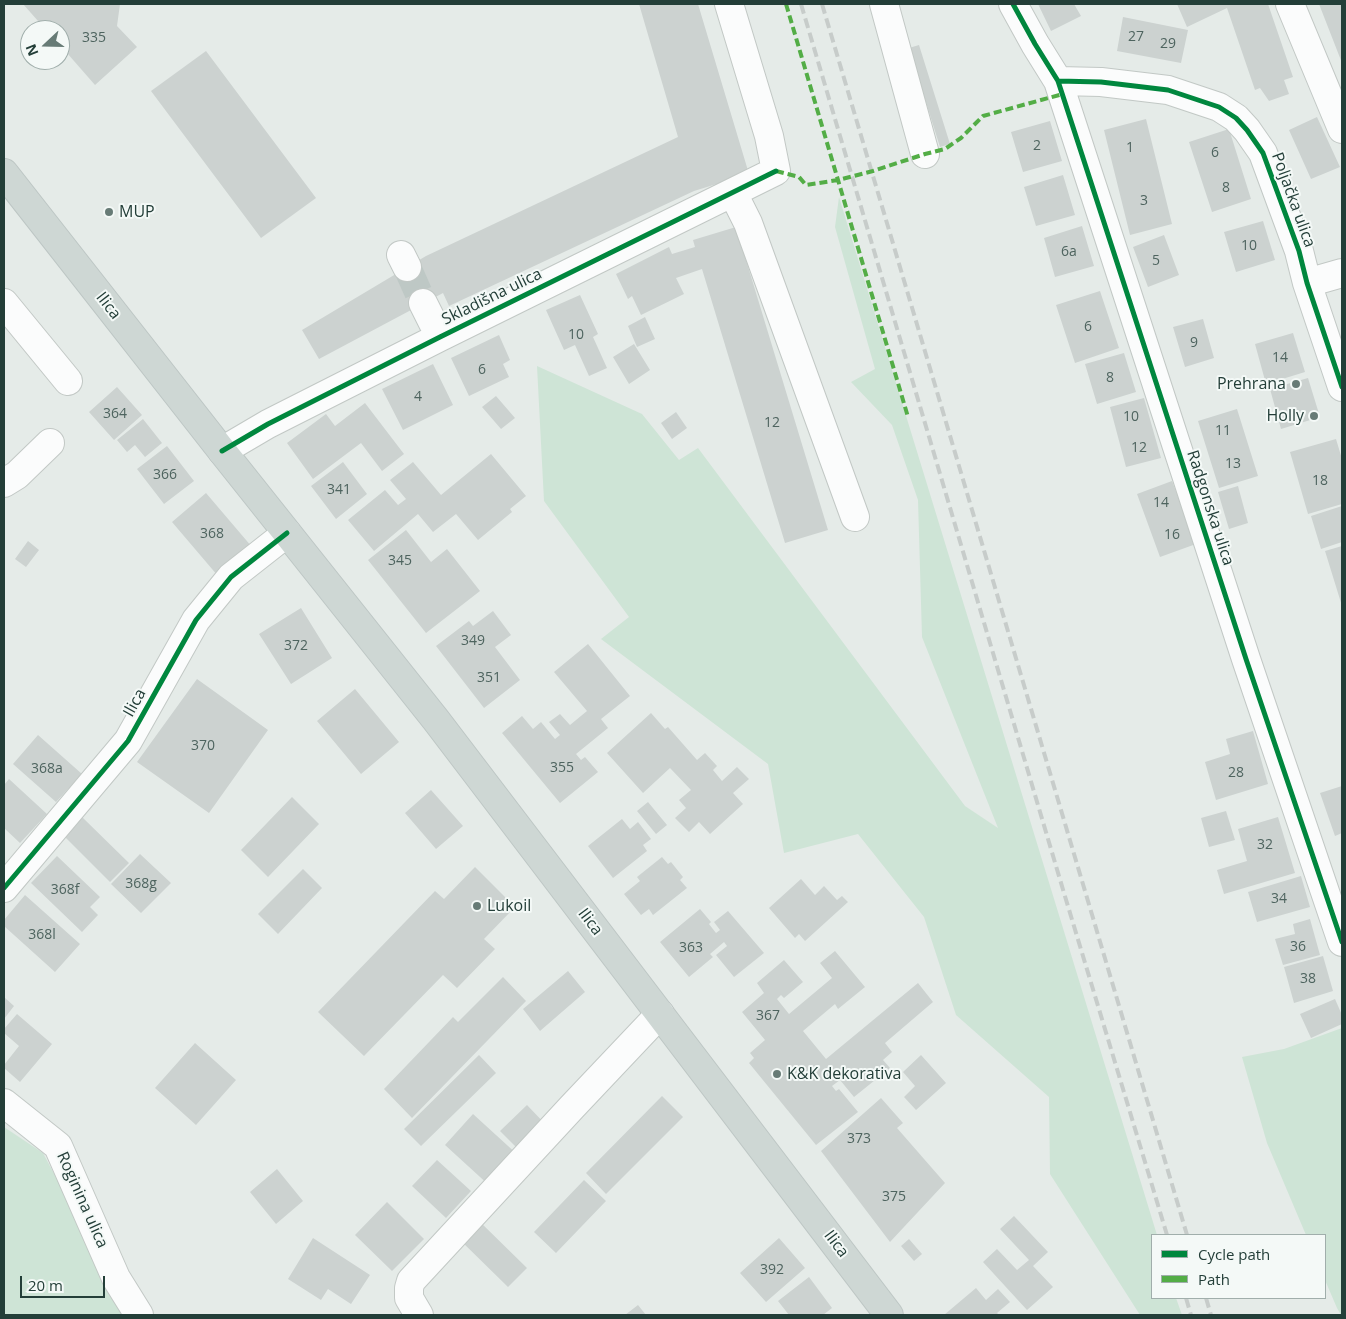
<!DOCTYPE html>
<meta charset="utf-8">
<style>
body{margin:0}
#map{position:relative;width:1346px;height:1319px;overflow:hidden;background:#e5ebe8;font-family:"Open Sans",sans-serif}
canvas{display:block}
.frame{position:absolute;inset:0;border:5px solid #233e38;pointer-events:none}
.legend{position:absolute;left:1151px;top:1234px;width:175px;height:65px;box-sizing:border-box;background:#f4f9f7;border:1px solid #a0aeab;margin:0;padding:6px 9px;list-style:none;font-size:15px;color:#233e38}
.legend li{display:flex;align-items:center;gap:10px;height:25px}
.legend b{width:25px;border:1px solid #a0aeab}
.north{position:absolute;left:20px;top:20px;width:50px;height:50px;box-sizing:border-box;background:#f4f9f7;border:1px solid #a0aeab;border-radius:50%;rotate:249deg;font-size:14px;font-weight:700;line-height:20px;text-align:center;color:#233e38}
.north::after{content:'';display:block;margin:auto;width:18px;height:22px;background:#677b76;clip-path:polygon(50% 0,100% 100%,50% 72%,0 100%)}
.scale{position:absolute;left:20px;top:1276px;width:85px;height:22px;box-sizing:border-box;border:2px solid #233e38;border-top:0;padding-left:6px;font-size:15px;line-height:18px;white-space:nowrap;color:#233e38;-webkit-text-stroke:4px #f4f9f7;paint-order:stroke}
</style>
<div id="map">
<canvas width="1346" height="1319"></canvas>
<div class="frame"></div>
<ul class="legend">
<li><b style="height:6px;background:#00873e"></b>Cycle path</li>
<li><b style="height:6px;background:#53ad46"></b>Path</li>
</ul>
<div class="north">N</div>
<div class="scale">20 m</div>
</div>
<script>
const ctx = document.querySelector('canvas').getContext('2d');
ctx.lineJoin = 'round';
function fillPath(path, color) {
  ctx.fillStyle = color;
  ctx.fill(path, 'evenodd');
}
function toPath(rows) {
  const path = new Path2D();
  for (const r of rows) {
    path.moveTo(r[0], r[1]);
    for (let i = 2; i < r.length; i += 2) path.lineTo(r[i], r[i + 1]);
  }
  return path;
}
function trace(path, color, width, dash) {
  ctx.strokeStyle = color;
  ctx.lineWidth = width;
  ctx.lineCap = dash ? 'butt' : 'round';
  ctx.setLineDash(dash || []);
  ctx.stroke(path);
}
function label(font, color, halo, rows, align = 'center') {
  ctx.font = font + ' "Open Sans",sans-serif';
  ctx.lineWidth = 4;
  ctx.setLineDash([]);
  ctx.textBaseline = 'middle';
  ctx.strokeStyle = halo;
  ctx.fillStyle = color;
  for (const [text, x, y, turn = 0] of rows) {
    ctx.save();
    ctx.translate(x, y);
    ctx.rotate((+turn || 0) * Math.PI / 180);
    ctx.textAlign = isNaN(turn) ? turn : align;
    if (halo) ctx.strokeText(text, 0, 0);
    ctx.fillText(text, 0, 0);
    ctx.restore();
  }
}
fillPath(toPath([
 [839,197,1157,1235,1152,1235,1152,1298,1176,1298,1182,1315,1140,1315,1050,1174,1049,1097,956,1015,924,917,858,834,784,853,768,764,601,639,629,617,544,501,537,366,642,414,679,460,698,448,965,806,998,828,922,637,918,500,892,425,851,382,875,369,835,227],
 [1342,1028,1342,1315,1341,1315,1337,1308,1325,1280,1325,1235,1306,1235,1267,1143,1242,1057,1284,1049],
 [4,1127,43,1153,129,1315,4,1315]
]), '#cee4d6');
fillPath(toPath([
 [23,4,120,4,117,26,137,47,95,85,60,45,60,30,46,30],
 [639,4,698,4,749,174,694,191,449,306,443,293,319,359,302,330,426,256,678,137],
 [1038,4,1074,4,1081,16,1051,31],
 [1177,4,1268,4,1293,77,1284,80,1289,94,1269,101,1260,88,1255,90,1227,8,1187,27],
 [1319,4,1342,4,1342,63],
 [1123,17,1188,30,1181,63,1117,51],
 [919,45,950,144,940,147,909,48],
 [206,51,316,198,261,238,151,91],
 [1317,117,1340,167,1311,179,1289,130],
 [1146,119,1172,224,1130,235,1104,130],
 [1050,121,1062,161,1023,172,1011,132],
 [1229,129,1251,199,1212,212,1189,142],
 [1063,175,1075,215,1036,226,1024,187],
 [1263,221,1275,260,1236,272,1224,232],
 [1082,226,1094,266,1055,277,1044,238],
 [736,227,828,530,785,543,702,269,676,278,684,294,641,315,632,296,628,299,616,274,669,247,672,254,695,247,693,240],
 [1164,235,1179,275,1148,287,1133,247],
 [1100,291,1119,348,1075,363,1056,305],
 [580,295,598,334,593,337,607,368,589,376,575,345,564,350,546,310],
 [645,317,655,339,637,347,628,326],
 [1203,319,1214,358,1185,367,1173,327],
 [1293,333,1305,372,1266,384,1255,344],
 [499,335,510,360,503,364,509,377,469,396,451,358],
 [634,344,650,370,629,384,613,357],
 [1124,353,1136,392,1097,404,1085,364],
 [433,364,453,405,403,430,382,389],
 [1308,378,1320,417,1281,429,1270,389],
 [117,387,142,415,114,440,89,412],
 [496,396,515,418,501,429,482,407],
 [1144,398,1161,458,1126,467,1110,407],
 [365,403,404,454,382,471,361,443,313,479,287,443,326,414,335,426],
 [1237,409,1258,476,1219,488,1198,421],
 [676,412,687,428,672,439,661,423],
 [143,419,162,443,145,457,135,445,127,452,117,440],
 [1336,439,1342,459,1342,504,1308,514,1290,452],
 [167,446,194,481,164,504,137,469],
 [491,454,526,496,510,509,512,512,478,540,456,514,433,532,418,514,374,551,348,520,385,490,398,505,406,499,390,480,413,462,441,495],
 [343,462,367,494,336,519,311,486],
 [1172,481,1196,544,1160,557,1137,494],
 [1238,486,1248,523,1229,529,1218,492],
 [206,493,252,547,218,576,172,522],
 [1342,506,1342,542,1321,549,1311,516],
 [406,530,431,562,447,549,480,591,426,633,368,560],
 [28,541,39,550,26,567,15,559],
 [1342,546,1342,606,1325,551],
 [301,608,332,658,291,684,259,634],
 [493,611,511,635,495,647,520,680,484,708,436,646,469,621,473,626],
 [588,644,630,696,601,719,608,728,576,754,581,760,585,757,598,772,560,803,502,733,522,716,533,729,541,722,555,739,560,735,549,722,560,714,570,725,587,711,554,672],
 [197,679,268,730,209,813,137,762],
 [355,689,399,742,361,774,317,721],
 [651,713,665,729,668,727,697,760,705,753,717,766,713,770,722,781,737,767,749,779,733,793,743,804,710,834,699,822,689,832,675,818,686,808,679,800,691,790,670,768,643,793,607,753],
 [1253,731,1268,784,1216,800,1205,762,1230,754,1226,739],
 [38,735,82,774,56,802,13,764],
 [9,779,47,814,20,843,4,828,4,785],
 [1342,786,1342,833,1335,836,1320,793],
 [431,790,463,826,436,849,405,813],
 [292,797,319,824,268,877,241,850],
 [648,802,667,825,656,834,637,811],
 [1226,811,1235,840,1209,847,1201,818],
 [82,817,129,863,110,882,64,836],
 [1278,817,1295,873,1224,894,1217,870,1247,861,1238,829],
 [622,819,630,829,638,822,651,839,643,845,647,851,613,878,588,846],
 [140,854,171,883,141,913,111,884],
 [57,856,100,897,90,907,98,915,82,932,31,883],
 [662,857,668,864,671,862,683,877,680,880,687,888,653,915,649,909,641,915,624,894,640,881,637,877],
 [475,867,515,907,484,939,495,949,457,988,443,975,364,1056,318,1012,435,891,444,899],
 [303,869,322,888,278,934,258,914],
 [1301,876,1310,907,1257,922,1248,892],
 [801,879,815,895,824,886,837,900,842,896,848,902,805,941,799,934,795,938,769,908],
 [25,895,80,944,55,972,4,926,4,920],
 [700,909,711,922,709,924,716,933,720,930,714,922,728,911,764,953,734,977,716,955,727,946,724,942,710,954,713,957,689,977,660,942],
 [1310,919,1320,955,1283,965,1275,939,1295,934,1293,924],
 [835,951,865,987,838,1009,835,1004,803,1031,826,1059,918,983,933,1002,885,1043,892,1052,883,1060,890,1068,854,1097,840,1080,832,1086,836,1091,839,1089,858,1112,816,1145,749,1063,754,1058,750,1053,765,1040,742,1012,764,993,757,983,784,960,803,982,784,998,781,995,777,999,789,1014,832,978,820,963],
 [1323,956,1333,991,1294,1003,1284,967],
 [568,971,585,992,540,1031,523,1009],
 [503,977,526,1001,412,1118,384,1089,453,1017,458,1022],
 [4,997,14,1006,4,1019],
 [1335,999,1342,1015,1342,1024,1311,1038,1300,1014],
 [17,1014,52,1044,20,1082,4,1068,4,1065,19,1046,4,1033,4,1029],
 [195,1043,236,1080,196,1125,155,1088],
 [479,1055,496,1073,421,1146,404,1129],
 [921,1055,946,1083,916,1110,904,1097,915,1086,903,1072],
 [662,1096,683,1117,606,1194,586,1173],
 [881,1098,903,1123,897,1128,945,1183,890,1242,821,1151],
 [527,1105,548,1127,521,1152,500,1131],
 [473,1114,519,1156,491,1187,445,1145],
 [437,1160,471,1191,446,1218,412,1186],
 [277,1169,303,1201,276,1224,250,1192],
 [584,1180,606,1201,556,1253,534,1232],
 [387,1202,424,1239,392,1271,355,1235],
 [1014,1216,1048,1252,1033,1266,1053,1287,1027,1310,983,1262,997,1249,1017,1270,1029,1260,1000,1229],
 [477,1219,527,1268,508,1287,458,1238],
 [313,1238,370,1275,351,1304,328,1289,321,1300,288,1279],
 [779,1238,805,1268,766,1302,740,1273],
 [909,1239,922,1254,914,1261,901,1246],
 [809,1277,832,1308,823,1315,789,1315,778,1301],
 [976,1288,986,1300,998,1289,1010,1302,997,1313,999,1315,944,1315],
 [638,1305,646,1315,625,1315]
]), '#ccd2d0');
trace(toPath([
 [407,267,423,303]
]), '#bec8c5', 28, [28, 14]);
const minor = toPath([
 [884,4,925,154],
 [1013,4,1035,44,1058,81,1246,659,1342,942],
 [1290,4,1342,129],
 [1058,81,1101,82,1168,90,1219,107,1236,118,1247,130,1263,153,1299,251,1307,283,1342,387],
 [733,193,748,223,855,517],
 [401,255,407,267],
 [1307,283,1342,273],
 [4,303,68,381],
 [423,303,440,337],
 [222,451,268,424,440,337,776,171,769,136,729,4],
 [4,483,17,475,50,443],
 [4,888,128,741,196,620,231,577,287,533],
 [4,1103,58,1146,116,1278,139,1315],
 [419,1315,409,1298,409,1288,411,1281,572,1107,660,1014]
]);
const major = toPath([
 [4,173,222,451,436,720,889,1315]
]);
trace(minor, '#c2c8c5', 30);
trace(major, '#bdc6c4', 30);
trace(minor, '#fbfcfc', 28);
trace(major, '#ced7d4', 28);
trace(toPath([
 [801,4,1064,893,1167,1235],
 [822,4,1187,1235],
 [1186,1298,1191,1315],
 [1206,1298,1211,1315]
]), '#c7ccca', 4, [10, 5]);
trace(toPath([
 [786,4,908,417],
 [776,171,799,177,806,185,838,180,873,171,925,154,945,149,961,138,983,116,1063,94]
]), '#53ad46', 4, [8, 4]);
trace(toPath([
 [1013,4,1035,44,1058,81,1246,659,1342,942],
 [1058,81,1101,82,1168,90,1219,107,1236,118,1247,130,1263,153,1299,251,1307,283,1342,387],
 [222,451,268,424,440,337,776,171],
 [4,888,128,741,196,620,231,577,287,533]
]), '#00873e', 5);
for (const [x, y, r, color] of [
 [109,212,5,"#677b76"],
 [1296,384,5,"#677b76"],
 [1314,416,5,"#677b76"],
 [477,906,5,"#677b76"],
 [777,1074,5,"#677b76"]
]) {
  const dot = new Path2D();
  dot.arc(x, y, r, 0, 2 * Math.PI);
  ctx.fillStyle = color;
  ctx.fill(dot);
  trace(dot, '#f4f9f7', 2);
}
label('14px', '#4e645f', null, [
 ["27",1136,37],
 ["335",94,38],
 ["29",1168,44],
 ["2",1037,146],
 ["1",1130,148],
 ["6",1215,153],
 ["8",1226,188],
 ["3",1144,201],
 ["10",1249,246],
 ["6a",1069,252],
 ["5",1156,261],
 ["6",1088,327],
 ["10",576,335],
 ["9",1194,343],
 ["14",1280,358],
 ["6",482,370],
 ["8",1110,378],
 ["4",418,397],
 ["364",115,414],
 ["10",1131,417],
 ["12",772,423],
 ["11",1223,431],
 ["12",1139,448],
 ["13",1233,464],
 ["366",165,475],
 ["18",1320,481],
 ["341",339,490],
 ["14",1161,503],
 ["368",212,534],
 ["16",1172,535],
 ["345",400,561],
 ["349",473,641],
 ["372",296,646],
 ["351",489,678],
 ["370",203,746],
 ["355",562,768],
 ["368a",47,769],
 ["28",1236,773],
 ["32",1265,845],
 ["368g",141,884],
 ["368f",65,890],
 ["34",1279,899],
 ["368l",42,935],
 ["36",1298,947],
 ["363",691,948],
 ["38",1308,979],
 ["367",768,1016],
 ["373",859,1139],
 ["375",894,1197],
 ["392",772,1270]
]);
label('16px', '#233e38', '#f4f9f7', [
 ["Poljačka ulica",1293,200,70],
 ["Skladišna ulica",492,297,-26],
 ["Ilica",108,306,52],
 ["Radgonska ulica",1210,508,72],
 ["Ilica",135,703,-61],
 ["Ilica",590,922,53],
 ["Roginina ulica",82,1200,66],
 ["Ilica",836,1244,53]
]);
label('16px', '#233e38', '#f4f9f7', [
 ["MUP",119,212],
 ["Prehrana",1286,384,"right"],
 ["Holly",1304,416,"right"],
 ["Lukoil",487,906],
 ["K&K dekorativa",787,1074]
], 'left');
</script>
